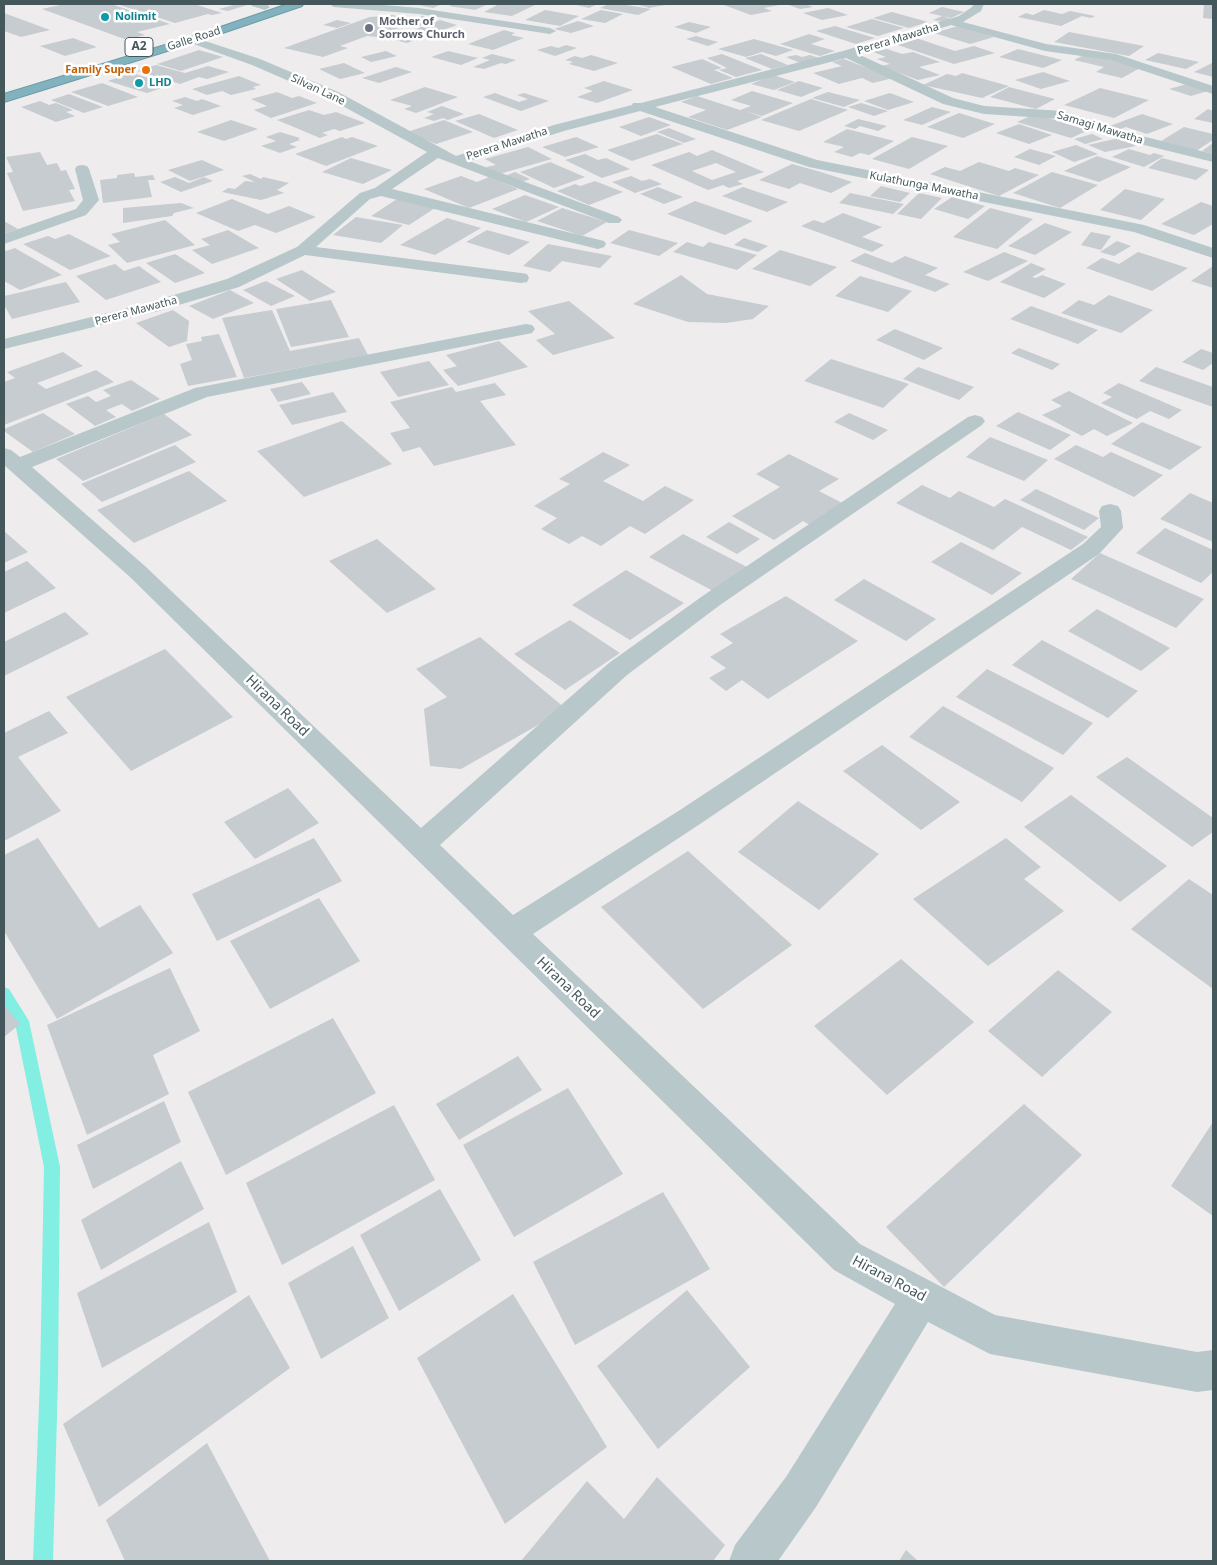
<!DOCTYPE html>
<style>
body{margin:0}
#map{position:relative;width:1217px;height:1565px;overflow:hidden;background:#efeced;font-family:"Noto Sans",sans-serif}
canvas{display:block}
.frame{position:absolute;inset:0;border:5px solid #44575a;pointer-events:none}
</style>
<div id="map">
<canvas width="1217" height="1565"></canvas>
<div class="frame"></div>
</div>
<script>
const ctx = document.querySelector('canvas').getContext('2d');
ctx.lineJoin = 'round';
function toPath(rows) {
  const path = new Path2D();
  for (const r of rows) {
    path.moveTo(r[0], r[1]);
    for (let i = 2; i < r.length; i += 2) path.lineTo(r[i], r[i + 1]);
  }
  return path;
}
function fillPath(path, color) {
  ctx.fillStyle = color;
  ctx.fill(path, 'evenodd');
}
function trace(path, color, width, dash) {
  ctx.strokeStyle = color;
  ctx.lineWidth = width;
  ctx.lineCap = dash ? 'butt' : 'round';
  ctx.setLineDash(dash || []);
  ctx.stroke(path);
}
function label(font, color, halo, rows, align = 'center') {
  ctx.font = font + ' "Noto Sans",sans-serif';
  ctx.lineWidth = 5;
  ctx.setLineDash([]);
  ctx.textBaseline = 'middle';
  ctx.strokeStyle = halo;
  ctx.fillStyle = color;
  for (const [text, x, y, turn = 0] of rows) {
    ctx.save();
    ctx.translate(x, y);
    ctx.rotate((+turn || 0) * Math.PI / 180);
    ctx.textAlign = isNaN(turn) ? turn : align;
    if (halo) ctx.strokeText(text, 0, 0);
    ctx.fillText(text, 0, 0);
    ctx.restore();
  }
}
fillPath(toPath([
 [4,987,9,989,29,1021,60,1167,58,1379,53,1561,33,1561,40,1379,44,1167,15,1023,4,1005,4,987]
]), '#83eee2');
fillPath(toPath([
 [65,4,111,4,170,24,137,32,145,35,127,40,42,9],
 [117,4,194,4,222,13,212,15,208,14,175,23],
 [237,4,247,5,228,11,219,9],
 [414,4,442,4,433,8],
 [454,4,488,4,475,10,449,6],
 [499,4,514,5,537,4,512,16,484,12],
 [572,4,598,4,589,8],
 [609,4,620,4,651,9,638,15,600,8],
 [636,4,671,4,649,8],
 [721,4,779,4,779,5,764,8,772,11,751,15],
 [795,4,805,4,813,7,800,9,789,5],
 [1204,4,1213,4,1213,19,1203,18],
 [942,7,964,12,951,18,943,16,951,19,943,22,933,20,942,16,929,13],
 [828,8,848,15,822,20,803,13],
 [545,10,579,16,560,26,525,20],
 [601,10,623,14,605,23,581,19],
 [1044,10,1062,14,1070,11,1095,16,1091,18,1082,16,1061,26,1018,17,1026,13,1033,15],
 [892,12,928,22,909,28,873,18],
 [4,13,50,30,21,37,4,31],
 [392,15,407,18,386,26,408,31,388,38,367,36,340,46,348,48,323,57,284,48,370,17],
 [422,16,436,19,418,27,404,23],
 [872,19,904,28,878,36,846,27],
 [337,20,351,23,337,28,323,25],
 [440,20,457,25,407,43,390,39],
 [578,21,594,26,571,33,554,29],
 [689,22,711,27,696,33,674,27],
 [835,26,875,38,856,44,816,31],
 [958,26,994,37,970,44,934,33],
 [504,30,515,33,511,35,524,38,493,50,468,44],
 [1069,32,1144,46,1129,56,1054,42],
 [809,34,825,39,811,44,835,51,820,56,780,44],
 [696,36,718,42,708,46,686,39],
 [73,38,97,47,65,56,40,46],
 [916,38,955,51,974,46,995,53,954,64,895,44],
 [754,39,793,50,776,56,762,52,746,57,718,49],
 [566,45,577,48,555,56,537,50,551,46,558,48],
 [887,49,902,54,913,52,940,62,919,67,940,75,918,80,881,66,890,64,877,59,886,57,873,52],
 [1018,49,1062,60,1043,68,999,57],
 [199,50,223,57,181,71,157,64],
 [386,51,397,56,371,62,361,57],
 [448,51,478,58,461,65,431,57],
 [1158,53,1199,62,1186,69,1145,60],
 [492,54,516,60,506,64,501,63,484,69,473,67,490,60,482,58],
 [722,54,762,70,736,77,719,70,727,68,707,58],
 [761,54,788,65,772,69,745,58],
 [1086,54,1142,67,1122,78,1096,72,1104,67,1074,60],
 [591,55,618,63,594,71,569,64,573,62,565,60,575,56,582,58],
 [796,55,802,57,810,55,819,58,800,63,786,57],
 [702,59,722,68,714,70,733,78,711,84,671,67],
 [844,59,893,78,873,83,862,78,839,84,813,73,842,66,832,62],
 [344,63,365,73,340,79,319,69],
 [1212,63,1213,77,1194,72],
 [156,65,185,73,208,66,229,72,207,79,199,77,180,84,137,71],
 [396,67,412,72,379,83,362,78],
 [1043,72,1070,81,1041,89,1015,80],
 [132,73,171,85,147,93,108,81],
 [962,73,1009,86,982,98,923,85,947,74,956,76],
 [773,75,795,82,774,90,751,84],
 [239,76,261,85,253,87,256,89,231,95,222,91,207,95,192,89],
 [604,81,633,90,597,103,577,97,593,91,584,88],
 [799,81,823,88,801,97,777,90],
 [102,83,138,97,108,106,71,92],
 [1187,84,1208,91,1191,96,1169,89],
 [425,87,458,97,416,113,404,109,412,106,390,100],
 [1009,87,1055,99,1036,109,990,97],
 [1100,88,1149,100,1114,118,1064,105],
 [752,91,793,103,762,116,746,111,762,117,727,130,688,117,706,110,681,102,697,96,740,110,751,106,731,100],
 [277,92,292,98,299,96,317,103,271,118,254,110,267,106,251,99],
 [828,92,860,100,844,107,812,98],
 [495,93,519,102,528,99,517,95,524,93,549,101,521,111,483,97],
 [890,93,914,102,888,110,864,101],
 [69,94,103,107,84,113,51,100],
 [185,97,197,101,202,99,221,106,193,115,174,108,183,105,172,101],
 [811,99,848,110,799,131,761,120],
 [40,101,49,105,56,103,73,110,66,112,75,116,56,122,21,107],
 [861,103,888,111,874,116,848,107],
 [442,106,464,114,448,120,443,118,434,121,424,118,434,114,427,112],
 [932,107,951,112,922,125,903,120],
 [1208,109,1213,111,1213,123,1194,119],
 [309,110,324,115,336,112,365,123,340,131,334,129,322,133,328,135,320,138,277,120],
 [959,113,995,124,963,138,927,127],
 [479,114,518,130,494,138,455,121],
 [1035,114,1089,130,1071,138,1017,122],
 [1142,114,1173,124,1147,134,1126,127,1118,130,1107,127],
 [649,117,671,125,641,136,619,127],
 [858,119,887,126,878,131,860,126,855,129,844,126],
 [231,120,258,129,224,141,197,132],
 [444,120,473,132,436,144,407,132],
 [1019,124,1052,135,1029,144,996,133],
 [1184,127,1213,134,1213,140,1196,151,1161,141],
 [669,128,696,139,684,143,657,132],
 [847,129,894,141,869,155,860,153,852,157,834,152,844,147,823,142],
 [280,132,300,138,298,139,300,140,289,144,297,147,280,153,261,146,276,141,266,137],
 [657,134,683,144,632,161,607,150],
 [1092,134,1103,139,1085,144,1074,139],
 [342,137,346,139,352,137,378,146,326,166,295,154],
 [576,137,599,147,565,157,542,147],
 [912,137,948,146,909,169,872,159],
 [1119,138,1136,146,1105,152,1088,145],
 [1213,143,1213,154,1202,151],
 [1076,145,1098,154,1074,162,1052,152],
 [528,147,552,159,499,174,486,167,496,165,485,159],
 [1030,149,1056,156,1039,165,1014,157],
 [1129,149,1150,155,1154,153,1164,156,1144,167,1112,157],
 [712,150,764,172,737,181,743,184,729,188,723,185,708,190,651,165,689,152,697,156],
 [716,163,736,172,712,180,692,171],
 [40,152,47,165,57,163,61,171,66,170,75,189,69,190,75,201,23,211,7,173,13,172,6,157],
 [585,154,598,160,606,158,630,169,602,178,565,160],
 [1097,156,1131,167,1099,182,1064,171],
 [351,158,392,170,363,184,322,172],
 [1162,158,1209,170,1196,180,1148,168],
 [202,160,224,170,190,181,168,170],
 [550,162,585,177,554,188,520,172],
 [979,162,1009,171,1015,168,1039,175,999,196,930,174,945,167,960,171],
 [792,164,821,172,852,182,831,193,800,183,789,189,759,180],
 [515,172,530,179,520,183,505,176],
 [1052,172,1098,185,1060,208,1013,193],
 [134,173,135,177,153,175,155,180,148,180,152,197,103,203,100,180,117,178,117,175],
 [250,174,261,179,263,177,289,183,277,190,284,193,261,200,222,192,228,188,235,189,245,181,255,182,242,176],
 [461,176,477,182,489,177,518,189,469,208,424,189],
 [631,176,642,181,650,179,662,184,635,193,612,182],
 [175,177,189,183,204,177,213,181,181,192,160,182],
 [595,181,623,192,589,205,557,191,575,184,580,186],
 [881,186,910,193,900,202,870,196],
 [658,187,683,197,664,204,640,194],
 [743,187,788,202,767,212,722,196],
 [1125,189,1165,199,1141,220,1100,210],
 [850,193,904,204,893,214,839,203],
 [919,193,942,198,921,219,897,214],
 [525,195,559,207,526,222,492,209],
 [952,197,985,206,968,219,934,209],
 [232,199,268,214,289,206,316,217,276,233,255,225,238,231,196,213],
 [397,199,435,208,409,225,371,216],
 [695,201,753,221,725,235,667,214],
 [1201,202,1213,206,1213,224,1194,235,1161,224],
 [181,203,194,208,174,213,172,216,123,223,123,208],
 [562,208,607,222,582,236,537,221],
 [990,208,1033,219,997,249,953,237],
 [843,213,882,227,862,237,884,245,872,252,801,226,814,220,823,223],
 [356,217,403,225,381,243,333,235],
 [447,218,481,228,435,255,400,245],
 [165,220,195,245,127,263,108,245,120,242,111,234],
 [4,221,18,229,4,234],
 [1045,223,1072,232,1035,255,1008,246],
 [228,230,259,248,212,264,192,250,210,245,201,239],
 [487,230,530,242,509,255,466,242],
 [629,230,678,243,659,256,610,243],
 [1091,232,1111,236,1101,250,1081,245],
 [69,234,111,256,70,270,23,244,48,236,55,239],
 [744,238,768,246,758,252,734,245],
 [1117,241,1131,246,1114,256,1100,252],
 [687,242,703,247,709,242,757,255,737,270,673,252],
 [548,244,612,256,600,268,562,261,550,272,523,266],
 [15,248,62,275,20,290,4,281,4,250,6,251],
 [780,250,837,267,810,286,752,269],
 [1004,252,1028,261,988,281,963,272],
 [1138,252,1188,268,1152,291,1086,268,1102,258,1119,264],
 [865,253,892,263,905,256,938,268,925,275,950,284,935,292,850,261],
 [175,254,205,273,175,283,146,263],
 [1031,263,1046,269,1032,277,1036,278,1042,275,1066,284,1044,298,1000,282],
 [115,264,124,271,139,266,161,282,106,300,76,276],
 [1213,266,1213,288,1191,281],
 [302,270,336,292,310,301,276,279],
 [681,275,707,294,769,306,753,319,726,323,688,322,633,304],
 [860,276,912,291,888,312,835,296],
 [266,281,295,296,271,306,243,290],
 [66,282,80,302,12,319,4,305,4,296],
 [230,290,254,303,213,319,189,306],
 [1109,295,1153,310,1121,333,1061,313,1079,300,1094,305],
 [331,300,349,337,291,347,276,309],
 [569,301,615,338,553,355,536,340,555,334,528,311],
 [1031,306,1098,330,1078,344,1010,319],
 [173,310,189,321,187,341,169,347,136,323],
 [272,310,290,351,359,338,368,355,244,378,222,318],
 [895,329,943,348,924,360,876,340],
 [219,334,237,377,188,386,180,364,192,360,186,344,202,341,201,337],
 [499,341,528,367,458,386,443,370,457,366,446,355],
 [1019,348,1060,364,1052,370,1011,353],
 [1201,349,1213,353,1213,363,1203,370,1182,362],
 [63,352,83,366,37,383,46,389,96,370,114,382,4,425,4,382,15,378,7,372],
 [831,359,909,384,883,408,804,381],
 [429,361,449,385,398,397,380,372],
 [918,367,974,387,959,400,903,379],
 [1156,367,1213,387,1213,407,1139,381],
 [131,380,160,399,132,411,122,404,106,410,116,417,95,426,66,404,88,396,96,402,111,396,103,390],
 [302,382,311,394,278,402,270,389],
 [495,383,506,395,480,401,516,445,434,466,420,447,403,452,390,433,410,428,390,402,452,387,456,392],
 [1119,383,1182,410,1169,419,1150,411,1137,419,1101,403,1112,397,1103,393],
 [1069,391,1133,423,1107,436,1094,429,1082,436,1042,415,1062,406,1051,400],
 [333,392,347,412,292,425,279,405],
 [1018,412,1071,435,1050,450,996,426],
 [43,413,75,434,33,452,4,431,4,429],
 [849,413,888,430,873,440,834,422],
 [164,414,192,435,83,481,56,459],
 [342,421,392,464,304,497,257,451],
 [1142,422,1202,447,1170,470,1111,444],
 [990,437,1048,460,1024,481,966,457],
 [175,445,196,462,102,502,81,484],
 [1076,445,1103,457,1111,452,1163,475,1134,497,1054,459],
 [603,452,630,465,603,481,643,501,665,486,694,500,645,534,630,526,601,546,582,536,569,544,541,529,557,518,534,506,570,484,559,479],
 [789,454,839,479,819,491,846,505,813,527,803,521,774,540,732,516,780,487,756,474],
 [189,471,227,501,134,543,97,510],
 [922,485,950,498,959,491,994,507,1005,499,1088,537,1071,550,1022,527,993,550,896,503],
 [1036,489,1099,518,1084,530,1020,500],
 [1190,493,1213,503,1213,542,1160,519],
 [729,522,760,539,737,554,706,537],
 [1165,528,1213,550,1213,572,1201,583,1136,553],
 [4,531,28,552,4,563],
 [683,534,749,568,715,592,649,557],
 [377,539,436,589,387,613,329,561],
 [961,542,1022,573,992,595,931,562],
 [1100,553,1204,599,1176,628,1071,579],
 [27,561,56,588,4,613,4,572],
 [626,570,684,603,630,640,572,605],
 [864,579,936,619,906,641,834,600],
 [786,596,858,641,768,699,742,680,726,691,709,678,726,668,710,657,733,643,720,634],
 [1097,609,1170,648,1141,671,1068,631],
 [65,612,89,634,4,676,4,642],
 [570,620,620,653,565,690,514,654],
 [480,637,566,709,461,769,430,766,424,709,447,697,416,669],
 [1042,640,1138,691,1108,718,1012,665],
 [165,649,233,717,131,771,66,697],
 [987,669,1093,723,1063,755,956,697],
 [943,706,1054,768,1022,802,909,737],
 [49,711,68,733,18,757,61,811,4,841,4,733],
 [882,745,960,802,921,830,843,771],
 [1127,757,1213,818,1213,832,1192,847,1096,777],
 [288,788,319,823,255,859,224,822],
 [1071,795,1167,866,1120,902,1024,827],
 [798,801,879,854,819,910,738,852],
 [38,838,99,928,140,905,173,953,57,1019,4,931,4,855],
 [314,838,342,881,217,941,192,894],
 [1006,838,1041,867,1024,879,1064,911,988,966,913,899],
 [688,851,792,945,703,1009,601,907],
 [1189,879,1213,895,1213,989,1131,929],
 [319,898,360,961,270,1009,230,941],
 [901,959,974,1022,887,1095,814,1026],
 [170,968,200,1031,153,1055,169,1094,87,1135,47,1025],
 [1058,970,1112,1012,1042,1077,988,1031],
 [4,1005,20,1024,4,1037],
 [333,1018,376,1093,226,1175,188,1092],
 [518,1056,542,1090,459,1140,436,1104],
 [568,1088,623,1174,514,1237,463,1145],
 [164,1101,181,1142,93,1189,77,1145],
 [1024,1104,1082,1155,944,1287,886,1227],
 [394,1105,435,1180,282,1265,246,1183],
 [1213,1122,1213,1216,1171,1186],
 [181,1161,204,1209,101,1270,81,1220],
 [440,1189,481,1260,399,1311,360,1235],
 [663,1192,710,1269,575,1345,533,1262],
 [209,1222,237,1292,102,1368,77,1293],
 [353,1246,389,1318,321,1359,288,1283],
 [687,1290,750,1367,658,1449,597,1366],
 [513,1294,607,1447,505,1524,417,1358],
 [249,1295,290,1368,99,1507,63,1424],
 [207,1443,270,1561,125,1561,106,1520],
 [657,1477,725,1545,713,1561,521,1561,587,1481,624,1519],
 [906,1550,918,1561,899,1561]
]), '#c6cccf');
const highway = toPath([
 [288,4,303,4,302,6,196,42,4,102,4,94,188,38,288,4]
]);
trace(highway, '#6d9da9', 2);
fillPath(toPath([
 [251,4,266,4,270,7,265,10,252,6,251,4],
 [329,4,371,4,419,8,550,28,556,31,550,34,419,14,334,7,329,4],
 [974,4,984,4,981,11,963,22,1046,44,1116,54,1213,86,1213,94,1111,60,1045,51,951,25,858,54,953,98,984,106,1063,111,1126,132,1213,154,1213,162,1116,138,1061,119,984,114,943,104,846,58,655,107,817,160,1144,225,1213,248,1213,258,1134,232,809,167,640,111,564,131,469,161,619,217,622,220,619,223,609,223,438,158,392,189,604,241,606,244,604,247,598,249,381,196,370,199,316,247,521,273,527,274,529,278,527,282,521,283,305,255,239,287,159,311,4,349,4,339,147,303,227,279,297,247,360,193,375,188,427,152,328,98,252,65,188,42,186,40,188,38,196,38,260,59,338,92,456,156,554,125,632,105,633,103,641,103,843,51,959,16,972,7,974,4],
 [82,165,87,166,89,169,99,200,86,215,4,244,4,234,76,209,83,200,75,169,77,166,82,165],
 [526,324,532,325,535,329,532,333,207,397,32,467,146,567,421,828,609,663,704,595,968,417,975,415,982,417,985,421,982,425,720,605,627,675,440,845,513,915,680,810,1083,544,1101,527,1099,511,1102,506,1110,504,1118,506,1121,511,1123,528,1099,554,700,824,533,934,860,1244,995,1315,1197,1352,1213,1350,1213,1390,1197,1392,990,1354,928,1322,816,1507,778,1561,729,1561,735,1545,786,1477,895,1304,834,1270,130,577,4,465,4,448,11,450,20,457,195,388,526,324]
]), '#b7c7ca');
fillPath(highway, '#81b2be');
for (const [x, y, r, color] of [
 [105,17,5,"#0f9aa8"],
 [369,28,5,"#6b7280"],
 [146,70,5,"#e8710a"],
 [139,83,5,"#0f9aa8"]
]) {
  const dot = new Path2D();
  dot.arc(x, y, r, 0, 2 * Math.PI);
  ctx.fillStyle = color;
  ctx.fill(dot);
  trace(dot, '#fff', 2);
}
label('bold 11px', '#0d838f', '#fff', [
 ["Nolimit",115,17],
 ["LHD",149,83]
], 'left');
label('bold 11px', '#5b616d', '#fff', [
 ["Mother of",379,22],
 ["Sorrows Church",379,35]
], 'left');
label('11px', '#44575a', '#fff', [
 ["Galle Road",194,39,-18],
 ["Perera Mawatha",898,39,-17],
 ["Silvan Lane",318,90,25],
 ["Samagi Mawatha",1100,128,17],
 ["Perera Mawatha",507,144,-18],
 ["Kulathunga Mawatha",924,186,11],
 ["Perera Mawatha",136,311,-15]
]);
label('bold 11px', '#c56008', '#fff', [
 ["Family Super",136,70]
], 'right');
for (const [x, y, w] of [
 [139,47,28]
]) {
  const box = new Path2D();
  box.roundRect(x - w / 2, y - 9.5, w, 19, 4);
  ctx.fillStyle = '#fff';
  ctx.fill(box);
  trace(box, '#44575a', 1);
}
label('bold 12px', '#44575a', null, [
 ["A2",139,47]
]);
label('14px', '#44575a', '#fff', [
 ["Hirana Road",277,706,44],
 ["Hirana Road",568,988,44],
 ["Hirana Road",889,1279,28]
]);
</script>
